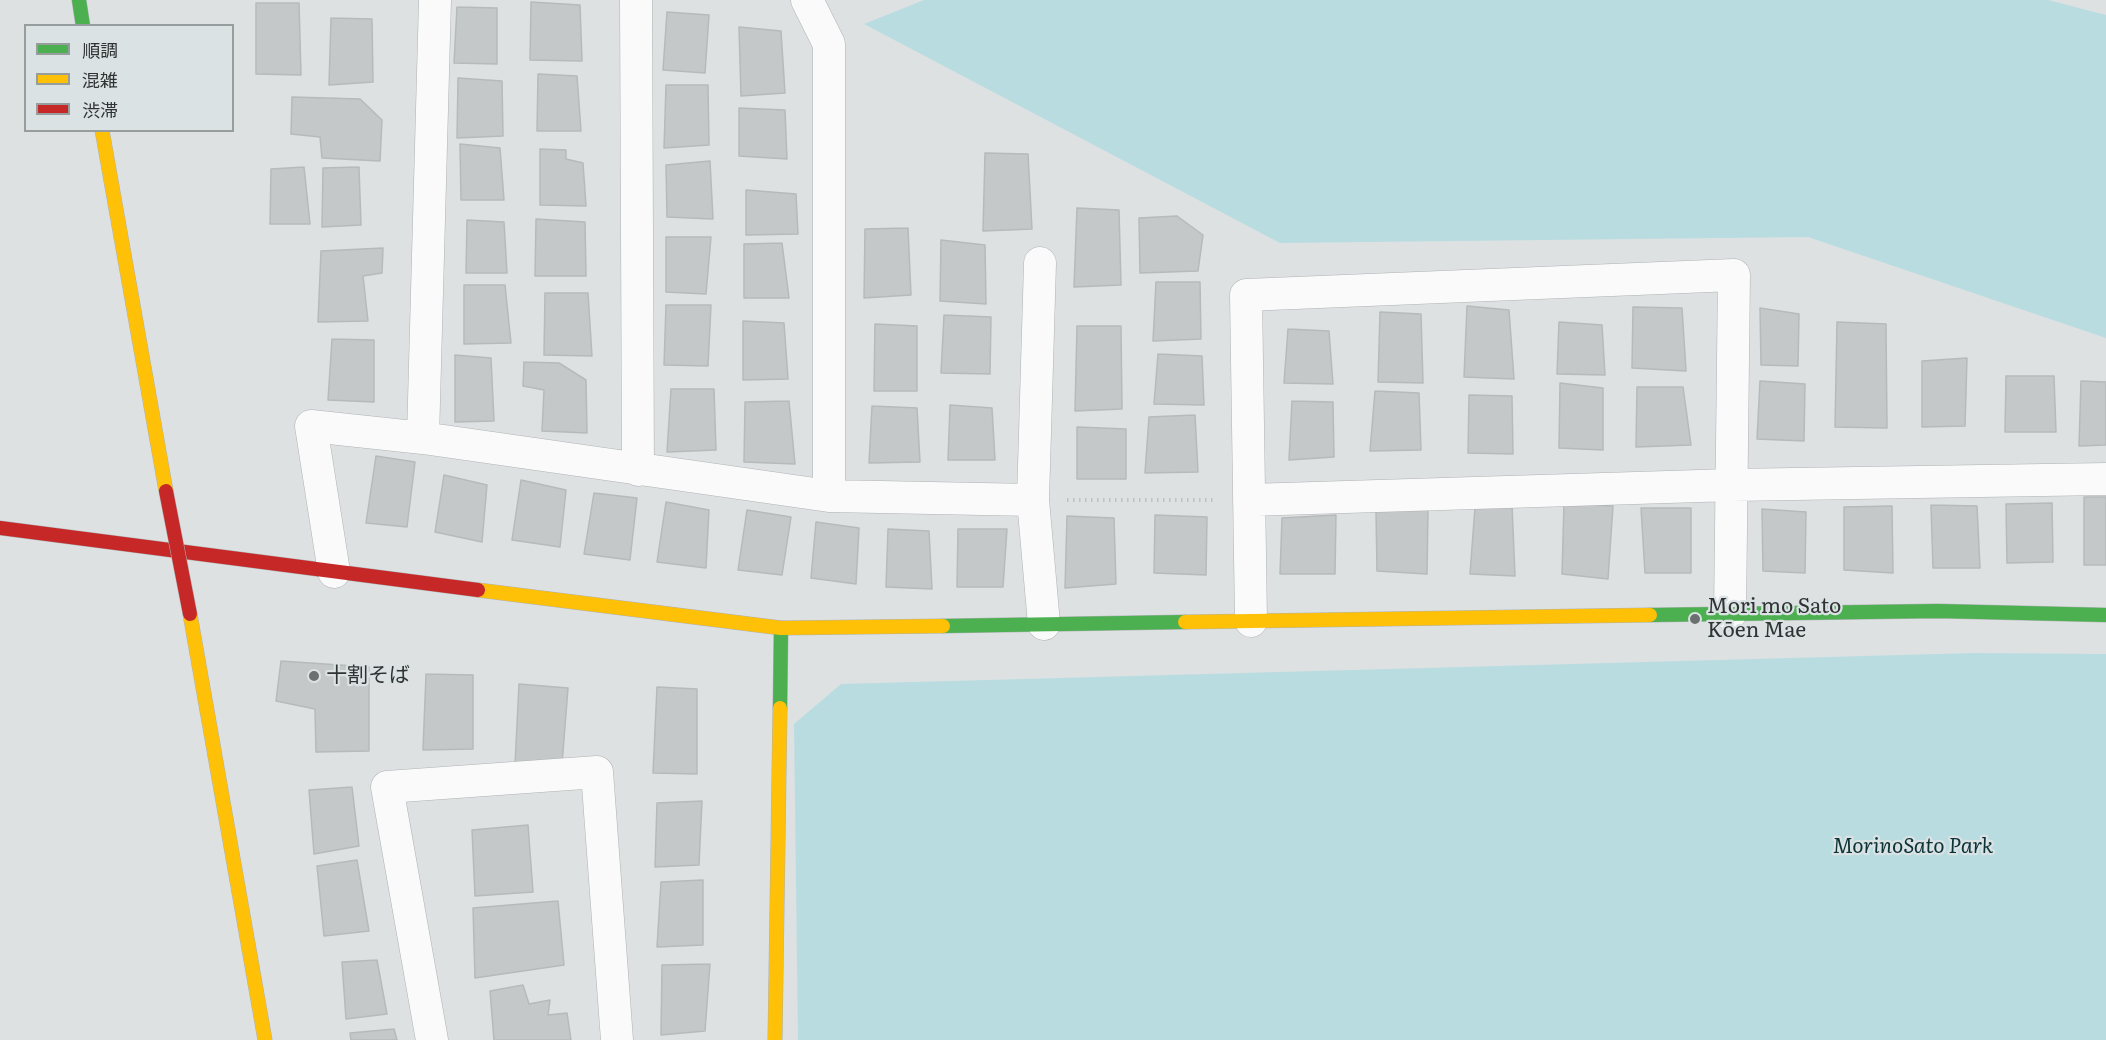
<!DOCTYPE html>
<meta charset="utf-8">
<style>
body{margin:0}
#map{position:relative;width:2106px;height:1040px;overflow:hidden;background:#dde1e2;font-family:Literata,"Noto Sans JP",serif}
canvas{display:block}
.legend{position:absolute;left:24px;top:24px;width:210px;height:108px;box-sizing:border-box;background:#dbe2e4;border:2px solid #979c9d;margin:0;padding:8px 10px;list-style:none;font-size:18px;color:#303333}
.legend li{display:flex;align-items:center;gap:12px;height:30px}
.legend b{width:30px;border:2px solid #979c9d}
</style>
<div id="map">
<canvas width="2106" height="1040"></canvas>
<ul class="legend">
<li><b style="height:8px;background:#4caf50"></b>順調</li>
<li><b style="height:8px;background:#ffc107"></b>混雑</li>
<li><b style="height:8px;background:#c62828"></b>渋滞</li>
</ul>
</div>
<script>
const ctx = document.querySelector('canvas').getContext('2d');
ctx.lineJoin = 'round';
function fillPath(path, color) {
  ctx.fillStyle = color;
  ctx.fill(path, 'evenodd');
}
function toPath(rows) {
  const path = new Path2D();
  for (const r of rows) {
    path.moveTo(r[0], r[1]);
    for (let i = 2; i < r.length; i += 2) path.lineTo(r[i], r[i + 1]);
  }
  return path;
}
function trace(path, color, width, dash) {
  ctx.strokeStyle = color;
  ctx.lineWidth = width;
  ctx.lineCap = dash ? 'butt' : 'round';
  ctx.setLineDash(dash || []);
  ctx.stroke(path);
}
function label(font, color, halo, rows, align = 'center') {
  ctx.font = font + ' Literata,"Noto Sans JP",serif';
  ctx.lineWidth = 4.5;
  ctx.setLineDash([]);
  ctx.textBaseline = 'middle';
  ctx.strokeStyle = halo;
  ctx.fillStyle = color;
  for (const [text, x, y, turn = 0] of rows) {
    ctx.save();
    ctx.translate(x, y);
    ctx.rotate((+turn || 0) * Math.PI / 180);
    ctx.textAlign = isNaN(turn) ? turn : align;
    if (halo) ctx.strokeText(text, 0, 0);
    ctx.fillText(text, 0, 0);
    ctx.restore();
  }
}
fillPath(toPath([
 [924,0,2048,0,2106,15,2106,338,1808,237,1280,243,864,24],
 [1974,653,2106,654,2106,1040,798,1040,794,724,841,684]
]), '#b9dce1');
const building = toPath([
 [531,2,580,5,582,61,530,60,531,2],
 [256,3,299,3,301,75,256,74,256,3],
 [457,7,497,8,497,64,454,63,457,7],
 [667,12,709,15,705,73,663,70,667,12],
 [331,18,372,19,373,82,329,85,331,18],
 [739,27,781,31,785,93,741,96,739,27],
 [538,74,577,76,581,131,537,131,538,74],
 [458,78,502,81,503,136,457,138,458,78],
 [666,85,708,85,709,145,664,148,666,85],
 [292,97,360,99,382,120,380,161,322,158,320,137,291,134,292,97],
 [739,108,785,110,787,159,739,156,739,108],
 [460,144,500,148,504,200,461,200,460,144],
 [540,149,566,150,566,159,583,163,586,206,540,205,540,149],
 [985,153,1028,154,1032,229,983,231,985,153],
 [710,161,713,219,667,217,666,165,710,161],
 [304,167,310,224,270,224,271,169,304,167],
 [359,167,361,225,322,227,323,168,359,167],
 [746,190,796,194,798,234,746,235,746,190],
 [1077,208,1119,210,1121,285,1074,287,1077,208],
 [1177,216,1203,235,1198,271,1140,273,1139,218,1177,216],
 [536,219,585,222,586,276,535,276,536,219],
 [467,220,504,222,507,273,466,273,467,220],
 [908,228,911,295,864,298,865,229,908,228],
 [666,237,711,237,706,294,666,292,666,237],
 [941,240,985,245,986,304,940,301,941,240],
 [782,243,789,298,744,298,744,244,782,243],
 [383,248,382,273,363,276,368,321,318,322,321,251,383,248],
 [1156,282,1200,282,1201,339,1153,341,1156,282],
 [464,285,505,285,511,343,464,344,464,285],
 [545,293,588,293,592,356,544,355,545,293],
 [666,305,711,305,708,366,664,365,666,305],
 [1467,306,1509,310,1514,379,1464,377,1467,306],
 [1633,307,1682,308,1686,371,1632,368,1633,307],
 [1760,308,1799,314,1798,366,1761,365,1760,308],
 [1380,312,1421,314,1423,383,1378,382,1380,312],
 [944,315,991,317,990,374,941,373,944,315],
 [743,321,784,323,788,379,743,380,743,321],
 [1559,322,1602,325,1605,375,1557,374,1559,322],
 [1837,322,1886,324,1887,428,1835,427,1837,322],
 [875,324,917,326,917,391,874,391,875,324],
 [1077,326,1121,326,1122,409,1075,411,1077,326],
 [1288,329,1329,331,1333,384,1284,383,1288,329],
 [332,339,374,340,374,402,328,400,332,339],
 [1158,354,1202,356,1204,405,1154,404,1158,354],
 [455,355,491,358,494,421,455,422,455,355],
 [1967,358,1965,426,1922,427,1922,361,1967,358],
 [524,362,559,363,586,380,587,433,542,431,544,390,523,386,524,362],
 [2006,376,2054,376,2056,432,2005,432,2006,376],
 [1760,381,1805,384,1804,441,1757,439,1760,381],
 [2081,381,2106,382,2106,445,2079,446,2081,381],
 [1560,383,1603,388,1603,450,1559,448,1560,383],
 [1637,387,1683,387,1691,445,1636,447,1637,387],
 [671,389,714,389,716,450,667,452,671,389],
 [1375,391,1419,393,1421,450,1370,451,1375,391],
 [1469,395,1512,396,1513,454,1468,453,1469,395],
 [789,401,795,464,744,462,745,402,789,401],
 [1292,401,1333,402,1334,457,1289,460,1292,401],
 [950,405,992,408,995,460,948,460,950,405],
 [872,406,917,408,920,462,869,463,872,406],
 [1195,415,1198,472,1145,473,1149,417,1195,415],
 [1077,427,1126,429,1126,479,1077,479,1077,427],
 [376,456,415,462,407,527,366,523,376,456],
 [444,475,487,485,482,542,435,532,444,475],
 [521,480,566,490,560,547,512,540,521,480],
 [594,493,637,498,630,560,584,554,594,493],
 [2084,497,2106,497,2106,565,2084,565,2084,497],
 [666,502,709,510,706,568,657,562,666,502],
 [2052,503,2053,562,2007,563,2006,504,2052,503],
 [1564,504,1613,506,1608,579,1562,574,1564,504],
 [1512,505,1515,576,1470,574,1475,507,1512,505],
 [1931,505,1977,506,1980,568,1933,568,1931,505],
 [1892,506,1893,573,1844,570,1844,507,1892,506],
 [1428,508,1427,574,1377,571,1376,511,1428,508],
 [1641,508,1691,508,1691,573,1645,573,1641,508],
 [1762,509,1806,512,1805,573,1763,571,1762,509],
 [747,510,791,517,782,575,738,570,747,510],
 [1155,515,1207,517,1206,575,1154,573,1155,515],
 [1336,515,1335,574,1280,574,1282,518,1336,515],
 [1067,516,1114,518,1116,584,1065,588,1067,516],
 [816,522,859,528,856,584,811,578,816,522],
 [888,529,929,531,932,589,886,587,888,529],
 [958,529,1007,529,1003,587,957,587,958,529],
 [281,661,369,667,369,751,316,752,315,709,276,701,281,661],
 [426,674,473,675,473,749,423,750,426,674],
 [519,684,568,688,562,764,515,765,519,684],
 [657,687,697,689,697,774,653,773,657,687],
 [352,787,359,846,314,854,309,790,352,787],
 [702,801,699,865,655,867,657,803,702,801],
 [528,825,533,892,475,896,472,830,528,825],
 [357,860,369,931,324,936,317,866,357,860],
 [703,880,703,945,657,947,661,882,703,880],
 [558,901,564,965,475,978,473,908,558,901],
 [377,960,387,1014,346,1019,342,962,377,960],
 [710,964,705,1031,661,1035,662,965,710,964],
 [523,985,529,1004,550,1000,548,1015,567,1013,571,1040,494,1040,490,991,523,985],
 [394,1029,397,1040,351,1040,350,1033,394,1029]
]);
fillPath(building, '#c5c8c9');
trace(building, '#b7babb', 1.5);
const street = toPath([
 [636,0,638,470],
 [807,0,829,44,829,496],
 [1040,263,1033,500,1044,624],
 [423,438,435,0],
 [1249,500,1732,485,2106,479],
 [334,572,311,426,423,438,829,496,1033,500],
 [1251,621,1246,295,1734,275,1730,614],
 [432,1040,387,787,597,772,617,1040]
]);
const fast = toPath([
 [79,0,83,26],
 [1650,615,1938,611,2106,615],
 [943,626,1185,622],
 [780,708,781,628]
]);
const slow = toPath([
 [102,130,166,491],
 [478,590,781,628,943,626],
 [190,614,265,1040],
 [1185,622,1650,615],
 [775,1040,780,708]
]);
const jam = toPath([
 [0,528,478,590]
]);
trace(street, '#afb2b3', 33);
trace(fast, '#afb2b3', 15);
trace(slow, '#afb2b3', 15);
trace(jam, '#afb2b3', 15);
trace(toPath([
 [1067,500,1215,500]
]), '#c0c1c1', 4, [1.5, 4.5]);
trace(street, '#fafafb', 32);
trace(fast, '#4caf50', 14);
trace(slow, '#ffc107', 14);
trace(jam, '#c62828', 14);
const jamBridge = toPath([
 [166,491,190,614]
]);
trace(jamBridge, '#afb2b3', 15, []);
trace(jamBridge, '#c62828', 14);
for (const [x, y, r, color] of [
 [1695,619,6,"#6d7070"],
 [314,676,6,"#6d7070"]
]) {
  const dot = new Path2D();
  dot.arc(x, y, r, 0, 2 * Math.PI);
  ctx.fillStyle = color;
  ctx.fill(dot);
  trace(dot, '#dbe2e4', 2);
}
label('21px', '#303333', '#dbe2e4', [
 ["Mori mo Sato",1707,607],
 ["Kōen Mae",1707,631],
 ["十割そば",326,676]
], 'left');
label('italic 21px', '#0b3338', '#dbe2e4', [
 ["MorinoSato Park",1913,847]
]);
</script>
